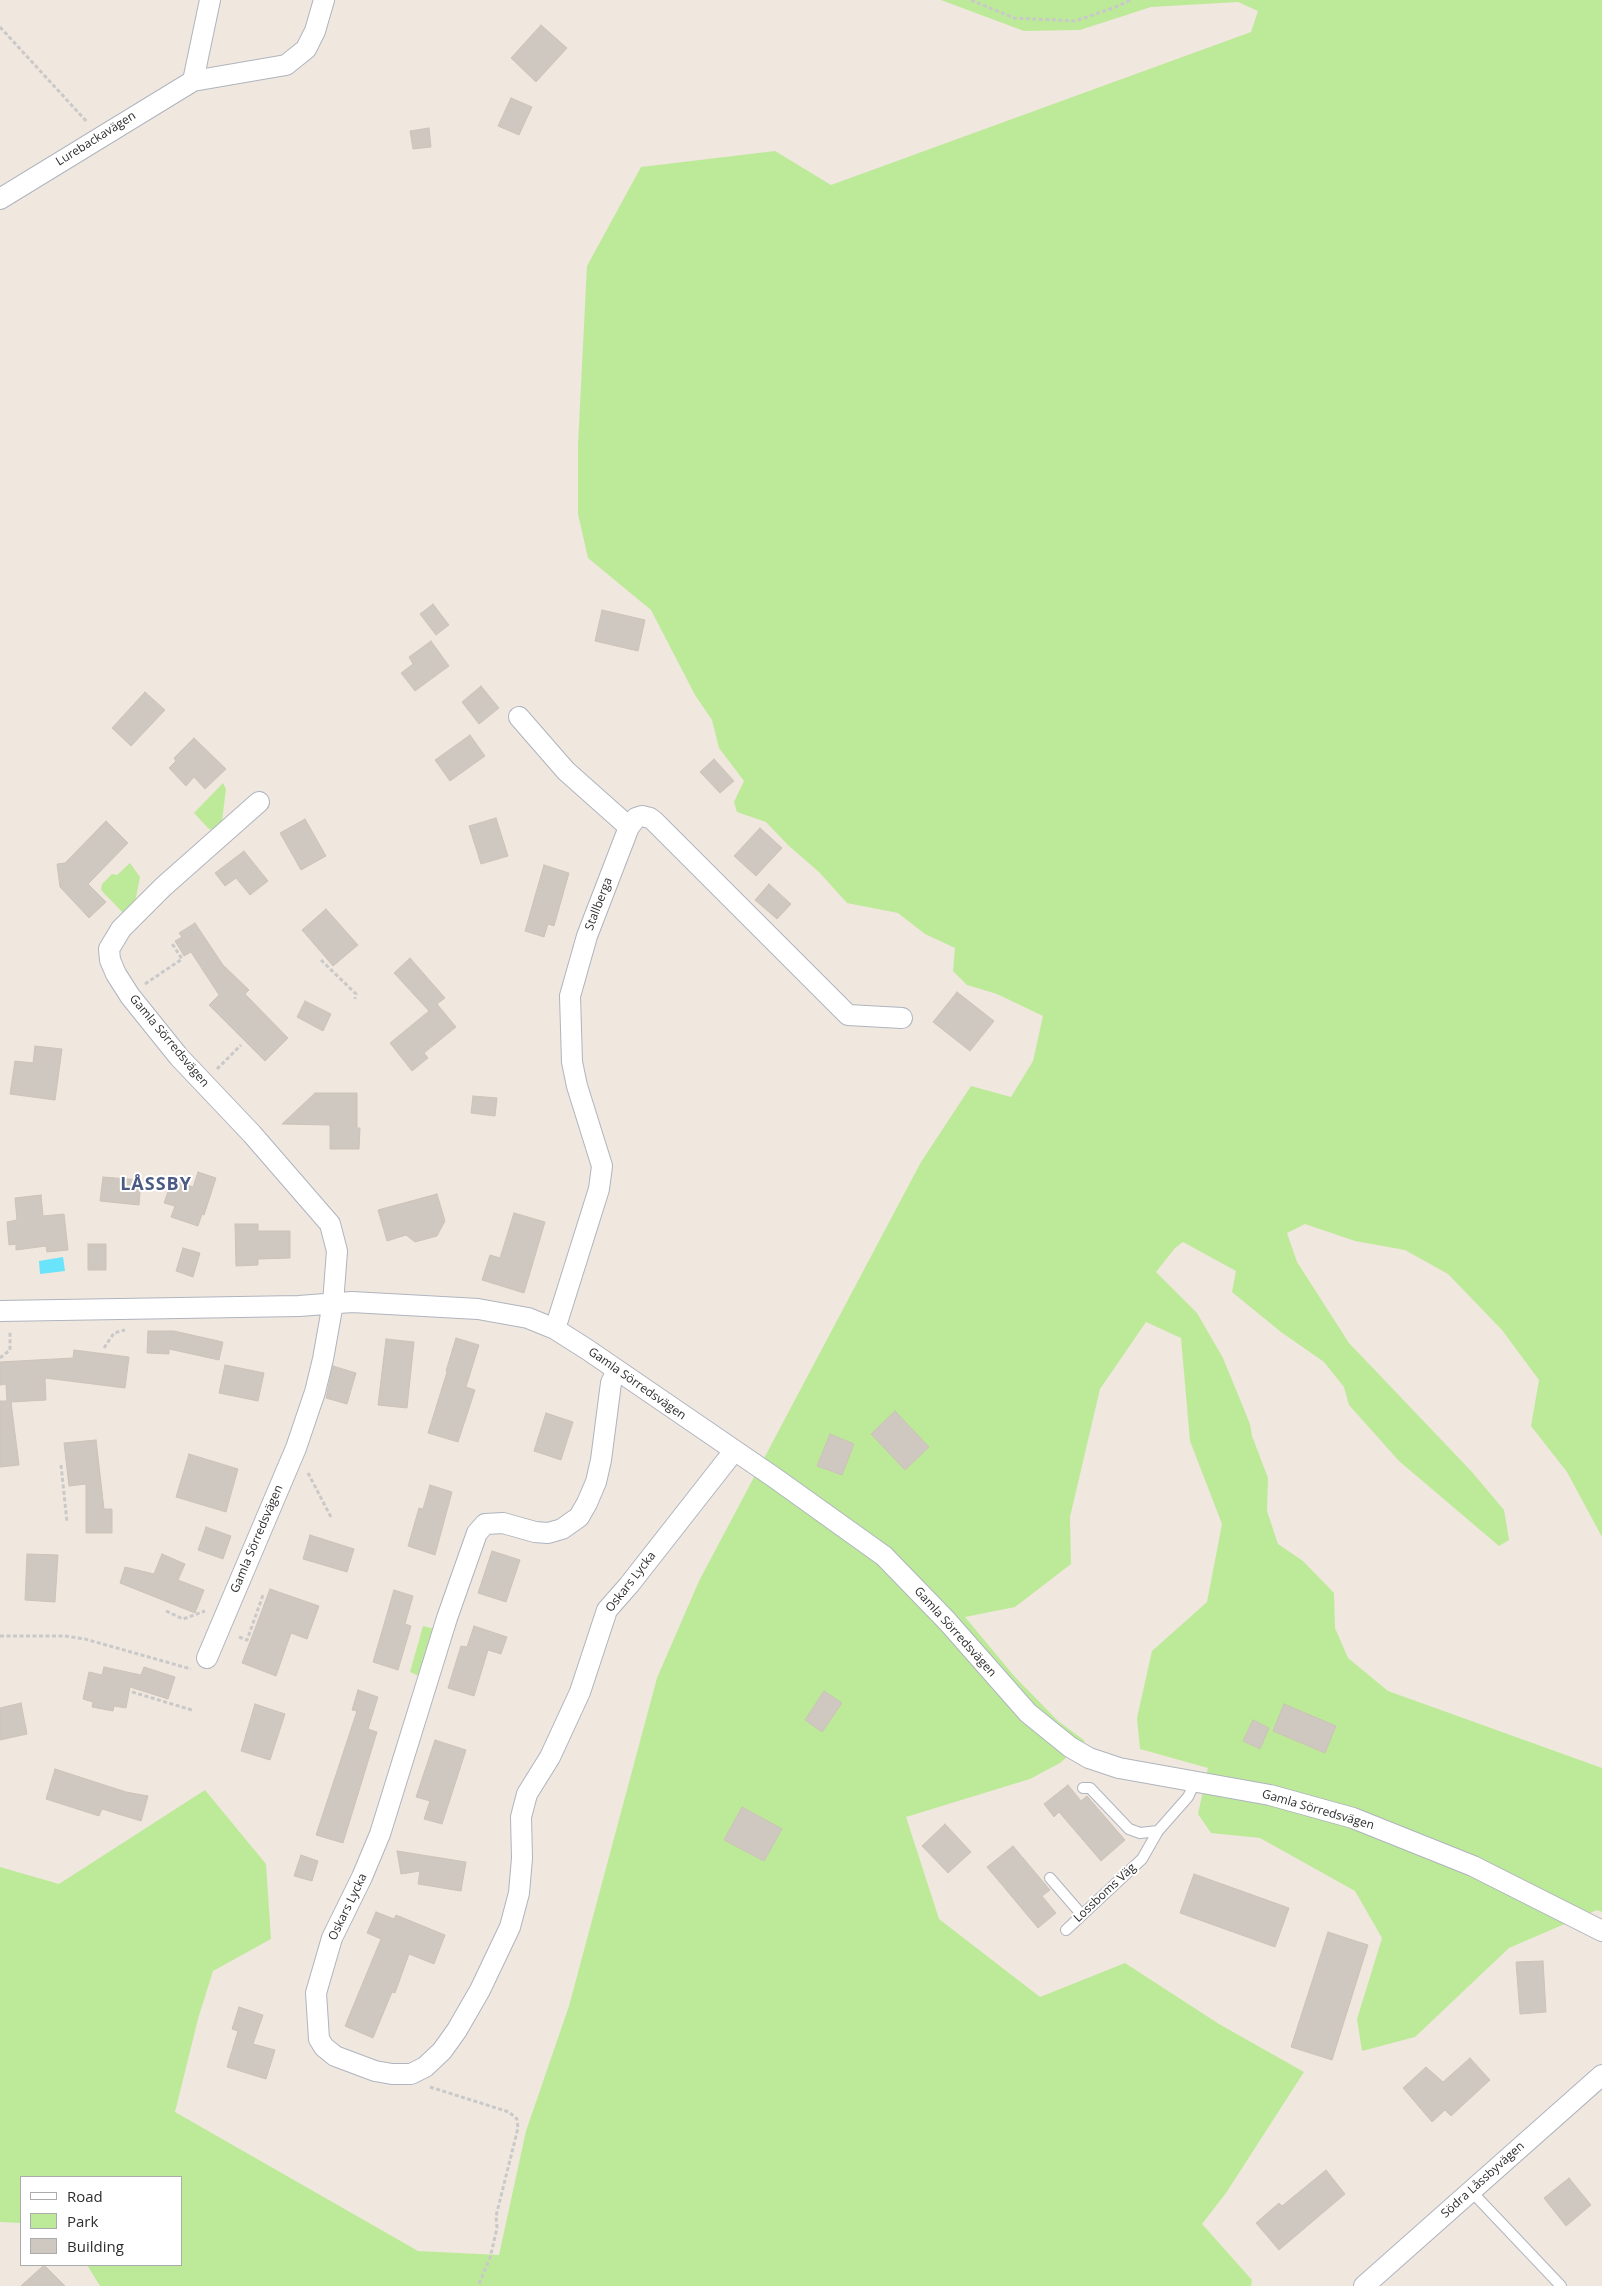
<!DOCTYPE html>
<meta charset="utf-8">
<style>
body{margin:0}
#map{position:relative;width:1602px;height:2286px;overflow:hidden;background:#f0e7df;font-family:"Open Sans",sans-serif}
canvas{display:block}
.legend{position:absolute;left:20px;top:2176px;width:162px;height:90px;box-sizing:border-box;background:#fff;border:1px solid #ababab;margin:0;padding:6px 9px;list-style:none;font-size:15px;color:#2e2e2e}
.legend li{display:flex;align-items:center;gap:10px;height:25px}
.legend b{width:25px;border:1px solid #ababab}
</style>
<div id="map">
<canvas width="1602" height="2286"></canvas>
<ul class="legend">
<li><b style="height:6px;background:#fff"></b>Road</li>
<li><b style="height:14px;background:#bdea98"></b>Park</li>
<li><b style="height:14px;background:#cfc8c0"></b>Building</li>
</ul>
</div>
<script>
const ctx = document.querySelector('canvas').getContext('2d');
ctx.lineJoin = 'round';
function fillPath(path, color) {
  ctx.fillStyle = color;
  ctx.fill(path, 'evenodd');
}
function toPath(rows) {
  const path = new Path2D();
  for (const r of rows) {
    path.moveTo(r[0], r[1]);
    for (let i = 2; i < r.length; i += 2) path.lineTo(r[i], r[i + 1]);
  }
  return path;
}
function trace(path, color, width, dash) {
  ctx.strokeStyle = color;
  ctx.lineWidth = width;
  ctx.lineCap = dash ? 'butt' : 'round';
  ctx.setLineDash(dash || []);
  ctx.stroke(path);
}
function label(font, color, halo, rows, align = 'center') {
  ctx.font = font + ' "Open Sans",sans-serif';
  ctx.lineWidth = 4;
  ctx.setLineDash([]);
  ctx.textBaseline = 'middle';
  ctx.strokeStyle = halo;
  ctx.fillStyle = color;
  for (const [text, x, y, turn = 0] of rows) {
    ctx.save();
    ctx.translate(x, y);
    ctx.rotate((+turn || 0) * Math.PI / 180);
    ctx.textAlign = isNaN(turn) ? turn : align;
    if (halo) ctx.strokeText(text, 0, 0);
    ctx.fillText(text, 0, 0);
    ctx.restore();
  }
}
fillPath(toPath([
 [941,0,1602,0,1602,1537,1567,1472,1531,1426,1539,1380,1502,1330,1448,1274,1405,1250,1355,1241,1305,1224,1287,1233,1297,1262,1349,1343,1472,1472,1504,1510,1509,1540,1499,1546,1399,1461,1349,1405,1344,1387,1324,1362,1281,1332,1232,1292,1236,1271,1183,1242,1175,1248,1156,1272,1197,1313,1223,1358,1250,1424,1252,1436,1268,1478,1267,1511,1278,1544,1303,1561,1334,1593,1335,1628,1348,1658,1388,1691,1602,1768,1602,1912,1597,1910,1509,1948,1415,2037,1362,2051,1357,2019,1382,1938,1355,1891,1260,1838,1211,1833,1198,1814,1208,1768,1140,1749,1137,1718,1152,1651,1207,1602,1222,1524,1190,1441,1181,1338,1146,1322,1100,1389,1070,1517,1071,1564,1015,1607,965,1617,1015,1677,1058,1721,1085,1741,1060,1763,1030,1779,906,1817,939,1919,1040,1997,1125,1963,1219,2024,1304,2072,1226,2193,1202,2224,1252,2280,1251,2286,100,2286,87,2265,181,2265,181,2177,21,2177,21,2223,0,2222,0,1867,59,1884,205,1790,266,1864,271,1939,213,1971,198,2019,175,2112,418,2251,499,2255,526,2131,569,2006,657,1678,699,1581,921,1162,971,1086,1011,1097,1033,1061,1043,1016,997,994,967,985,953,971,955,948,925,934,898,913,847,903,819,872,789,846,766,822,737,812,734,802,744,781,719,748,712,720,695,695,651,610,588,558,578,514,578,445,587,266,641,167,775,151,831,185,1251,32,1258,11,1238,2,1151,7,1080,30,1024,31],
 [223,783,226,789,222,821,214,830,209,829,194,813],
 [130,863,140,877,135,902,125,915,101,890,102,884,112,874,117,875],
 [423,1626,435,1629,422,1677,410,1672]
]), '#bdea98');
fillPath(toPath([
 [63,1257,65,1271,40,1274,39,1261]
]), '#6ae4fa');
const building = toPath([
 [541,25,567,48,536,82,511,58,541,25],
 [511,98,532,107,519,135,498,126,511,98],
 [429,128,431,147,413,149,410,131,429,128],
 [433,604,449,625,436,635,420,614,433,604],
 [602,610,645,620,638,651,595,641,602,610],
 [431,641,449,666,415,691,401,673,413,664,409,657,431,641],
 [481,686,499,708,479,724,462,702,481,686],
 [145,692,165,710,131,746,112,728,145,692],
 [470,735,485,756,450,781,435,760,470,735],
 [194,738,226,769,205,789,194,777,186,786,169,768,176,761,174,758,194,738],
 [714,759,734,781,720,793,700,772,714,759],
 [496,818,508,856,481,864,469,826,496,818],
 [305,819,326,856,301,870,280,833,305,819],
 [106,821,128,843,88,884,106,902,89,918,60,887,57,864,65,863,106,821],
 [760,828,782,848,756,876,734,856,760,828],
 [244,851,268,881,250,895,236,878,225,886,215,873,244,851],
 [544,865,569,873,554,926,548,924,544,937,525,931,544,865],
 [769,884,791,904,777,919,755,900,769,884],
 [326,909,358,945,333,966,302,930,326,909],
 [195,923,223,965,249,990,245,994,288,1038,265,1061,209,1005,219,995,191,952,184,956,175,941,182,937,179,933,195,923],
 [410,958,445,998,437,1004,456,1027,424,1053,428,1058,412,1071,390,1043,429,1011,394,973,410,958],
 [957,992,994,1021,970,1051,933,1022,957,992],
 [305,1001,331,1014,323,1031,297,1017,305,1001],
 [35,1046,62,1049,55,1100,10,1094,15,1061,33,1063,35,1046],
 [315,1093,357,1093,357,1128,360,1128,359,1149,330,1149,330,1125,282,1124,315,1093],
 [473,1096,497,1098,495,1116,471,1113,473,1096],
 [198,1172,216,1178,204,1215,202,1214,198,1226,171,1217,175,1206,164,1203,172,1180,193,1187,198,1172],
 [103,1177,141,1180,139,1205,100,1201,103,1177],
 [437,1194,445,1221,437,1236,415,1242,406,1235,387,1241,378,1210,437,1194],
 [41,1195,43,1216,64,1214,68,1250,47,1252,46,1246,16,1250,16,1244,9,1245,7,1222,17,1220,15,1198,41,1195],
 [514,1213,545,1222,524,1293,482,1280,490,1255,500,1258,514,1213],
 [235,1224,258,1224,258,1231,290,1231,290,1258,258,1259,258,1265,236,1266,235,1224],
 [88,1244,106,1244,106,1270,88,1270,88,1244],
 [183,1248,200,1253,193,1277,176,1271,183,1248],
 [148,1331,174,1331,223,1342,219,1360,169,1349,169,1354,147,1353,148,1331],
 [456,1338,479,1345,466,1387,475,1390,458,1442,428,1433,447,1372,446,1371,456,1338],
 [386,1339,414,1342,407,1408,378,1405,386,1339],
 [74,1350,129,1357,125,1388,45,1378,46,1400,11,1402,19,1465,0,1467,0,1401,7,1401,6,1384,0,1385,0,1362,73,1358,74,1350],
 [225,1365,264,1373,258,1401,219,1393,225,1365],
 [333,1366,356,1373,347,1404,326,1398,333,1366],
 [895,1411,929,1447,905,1470,871,1434,895,1411],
 [546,1413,573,1422,561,1460,534,1451,546,1413],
 [830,1434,854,1444,842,1475,817,1466,830,1434],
 [96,1440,104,1509,112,1509,112,1533,86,1533,86,1484,69,1486,64,1443,96,1440],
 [189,1454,238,1469,226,1512,176,1497,189,1454],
 [430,1485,452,1492,435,1555,408,1546,419,1508,423,1509,430,1485],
 [206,1527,231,1536,223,1559,198,1550,206,1527],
 [310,1535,354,1549,347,1572,303,1559,310,1535],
 [492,1551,520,1560,506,1602,478,1593,492,1551],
 [27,1554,58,1555,55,1602,25,1600,27,1554],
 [162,1554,185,1564,178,1580,204,1590,195,1613,120,1583,125,1567,154,1574,162,1554],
 [270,1589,319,1606,307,1639,291,1633,276,1676,242,1663,270,1589],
 [394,1590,413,1596,405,1624,411,1626,398,1670,373,1662,394,1590],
 [474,1626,507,1637,501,1654,488,1650,474,1696,448,1688,461,1646,467,1647,474,1626],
 [104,1667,141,1675,144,1667,175,1677,168,1699,130,1687,126,1708,114,1706,113,1711,92,1707,93,1702,83,1699,89,1672,102,1675,104,1667],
 [358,1690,378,1697,368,1729,377,1732,343,1843,316,1835,357,1711,352,1710,358,1690],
 [824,1691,842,1703,822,1732,805,1720,824,1691],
 [21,1703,27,1734,0,1740,0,1708,21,1703],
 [255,1704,285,1714,270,1760,241,1751,255,1704],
 [1284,1704,1336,1726,1325,1753,1273,1731,1284,1704],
 [1253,1720,1269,1728,1260,1749,1243,1741,1253,1720],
 [435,1740,466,1750,442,1824,424,1819,430,1801,416,1797,435,1740],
 [55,1769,126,1792,148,1796,141,1821,102,1809,99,1816,46,1799,55,1769],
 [1068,1785,1081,1801,1087,1796,1125,1840,1101,1861,1059,1812,1054,1817,1044,1804,1068,1785],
 [742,1807,782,1829,764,1861,724,1840,742,1807],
 [945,1824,971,1852,948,1873,922,1846,945,1824],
 [1013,1846,1050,1890,1042,1896,1056,1913,1038,1928,987,1867,1013,1846],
 [397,1851,466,1862,461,1891,418,1884,420,1871,401,1874,397,1851],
 [301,1855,318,1861,312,1881,294,1876,301,1855],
 [1194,1874,1289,1908,1275,1947,1180,1913,1194,1874],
 [376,1912,394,1919,396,1915,445,1935,434,1964,409,1954,395,1993,392,1992,373,2038,345,2026,381,1939,367,1933,376,1912],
 [1328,1932,1368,1945,1332,2060,1291,2047,1328,1932],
 [1543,1961,1546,2012,1520,2014,1516,1962,1543,1961],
 [239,2007,263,2015,253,2044,275,2050,266,2079,227,2067,238,2031,232,2029,239,2007],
 [1470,2058,1490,2080,1451,2116,1445,2110,1432,2122,1403,2088,1426,2067,1443,2082,1470,2058],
 [1326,2170,1345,2194,1279,2250,1256,2223,1279,2203,1282,2206,1326,2170],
 [1569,2178,1591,2205,1566,2226,1544,2198,1569,2178],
 [44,2265,65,2286,21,2286,44,2265]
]);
fillPath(building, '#cfc8c0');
trace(building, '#ccc3b8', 1);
const lane = toPath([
 [1083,1788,1090,1788,1129,1829,1140,1833,1158,1831],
 [1050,1878,1082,1915],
 [1066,1930,1142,1859,1158,1831,1188,1797,1195,1782],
 [1471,2191,1561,2286]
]);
const street = toPath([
 [193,81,210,0],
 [0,199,193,81,286,65,306,49,315,31,324,0],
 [519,717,566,771,629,827],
 [0,1311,299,1306,352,1302,478,1309,528,1318,555,1329,588,1350,775,1478,884,1556,947,1621,1028,1713,1070,1747,1089,1758,1119,1768,1270,1795,1353,1818,1473,1866,1602,1931],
 [555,1329,599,1189,602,1166,577,1086,572,1062,570,996,587,936,629,827,636,818,642,816,650,818,654,821,848,1015,902,1018],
 [617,1370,611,1383,601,1460,596,1482,587,1503,579,1517,562,1529,548,1533,535,1532,503,1523,485,1524,477,1533,447,1618,380,1834,362,1877,332,1938,316,1993,319,2039,324,2047,335,2056,375,2071,392,2074,411,2074,425,2067,442,2051,457,2030,480,1990,510,1927,519,1893,522,1858,521,1817,527,1794,550,1757,580,1692,607,1610,629,1585,734,1451],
 [207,1658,296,1448,315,1392,323,1359,333,1303,337,1251,330,1224,252,1134,179,1057,130,996,116,974,110,960,109,949,121,929,163,887,259,802],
 [1364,2286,1602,2075]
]);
trace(lane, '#afb4be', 12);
trace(street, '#afb4be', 22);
trace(toPath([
 [971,0,1014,18,1075,21,1113,8,1131,0],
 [0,27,87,122],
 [321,960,356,994,355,999],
 [145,984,182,959,171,942],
 [217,1069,241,1045],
 [104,1348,114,1333,125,1330],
 [0,1358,10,1350,10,1331],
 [61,1465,67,1522],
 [308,1473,332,1519],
 [166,1611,183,1619,205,1611],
 [0,1636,65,1636,85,1639,191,1669],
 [239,1637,247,1640,263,1595],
 [132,1692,192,1710],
 [430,2087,509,2112,517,2119,518,2128,496,2216,497,2228,490,2258,478,2286]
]), '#c9c9c9', 3, [4, 2.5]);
trace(lane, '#fff', 10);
trace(street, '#fff', 20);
label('12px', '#2e2e2e', '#fff', [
 ["Lurebackavägen",96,139,-32],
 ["Stallberga",599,904,-69],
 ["Gamla Sörredsvägen",169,1041,50],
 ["Gamla Sörredsvägen",637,1384,35],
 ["Gamla Sörredsvägen",257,1539,-67],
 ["Oskars Lycka",631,1582,-52],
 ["Gamla Sörredsvägen",955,1632,48],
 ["Gamla Sörredsvägen",1318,1810,16],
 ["Lossboms Väg",1105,1893,-43],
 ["Oskars Lycka",348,1907,-64],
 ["Södra Låssbyvägen",1483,2180,-42]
]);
ctx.letterSpacing = '1px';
label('bold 18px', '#495a83', '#fff', [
 ["LÅSSBY",156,1185]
]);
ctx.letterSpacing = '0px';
</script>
